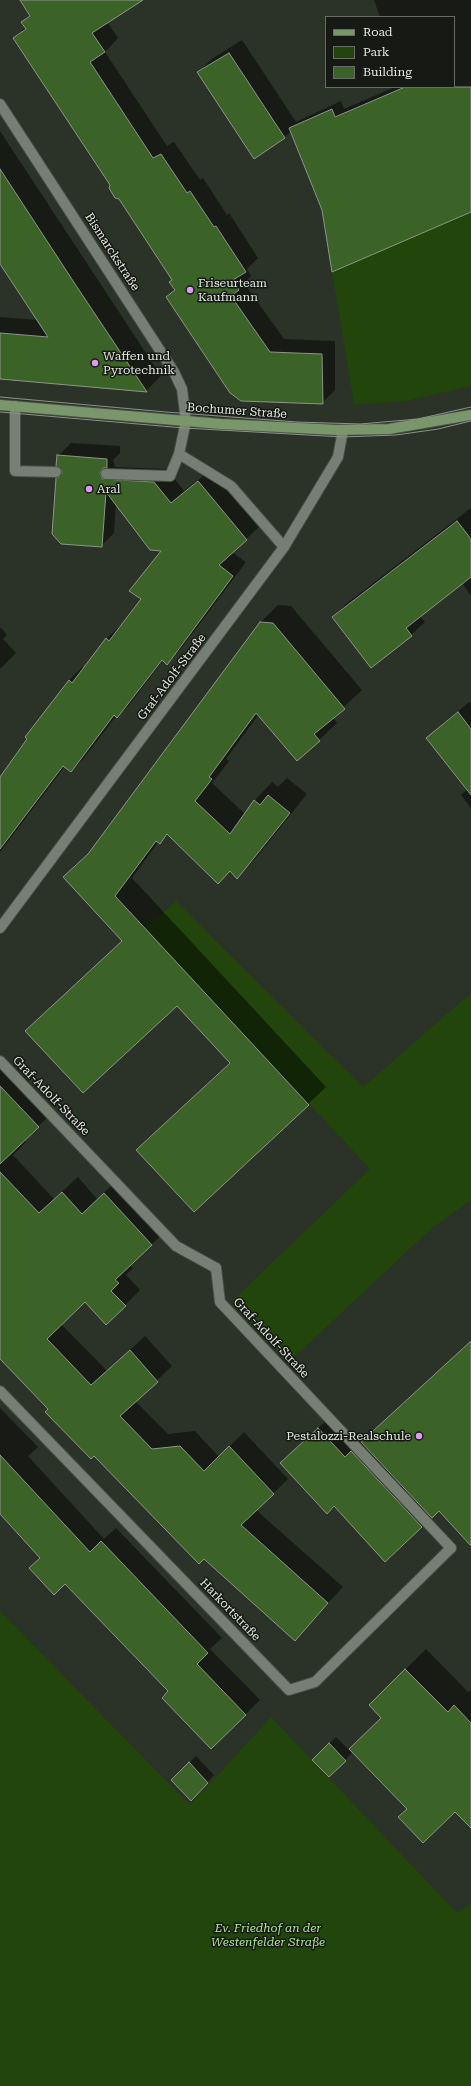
<!DOCTYPE html>
<meta charset="utf-8">
<style>
body{margin:0}
#map{position:relative;width:471px;height:2086px;overflow:hidden;background:#2b3228;font-family:"Roboto Serif",serif}
canvas{display:block}
.legend{position:absolute;left:325px;top:16px;width:130px;height:72px;box-sizing:border-box;background:#161914;border:1px solid #686b66;margin:0;padding:5px 7px;list-style:none;font-size:12px;color:#e3e7e1}
.legend li{display:flex;align-items:center;gap:8px;height:20px}
.legend b{width:20px;border:1px solid #686b66}
</style>
<div id="map">
<canvas width="471" height="2086"></canvas>
<ul class="legend">
<li><b style="height:5px;background:#7a976c"></b>Road</li>
<li><b style="height:11px;background:#21450b"></b>Park</li>
<li><b style="height:11px;background:#3b6327"></b>Building</li>
</ul>
</div>
<script>
const ctx = document.querySelector('canvas').getContext('2d');
ctx.lineJoin = 'round';
function fillPath(path, color) {
  ctx.fillStyle = color;
  ctx.fill(path, 'evenodd');
}
function toPath(rows) {
  const path = new Path2D();
  for (const r of rows) {
    path.moveTo(r[0], r[1]);
    for (let i = 2; i < r.length; i += 2) path.lineTo(r[i], r[i + 1]);
  }
  return path;
}
function trace(path, color, width, dash) {
  ctx.strokeStyle = color;
  ctx.lineWidth = width;
  ctx.lineCap = dash ? 'butt' : 'round';
  ctx.setLineDash(dash || []);
  ctx.stroke(path);
}
function label(font, color, halo, rows, align = 'center') {
  ctx.font = font + ' "Roboto Serif",serif';
  ctx.lineWidth = 3;
  ctx.setLineDash([]);
  ctx.textBaseline = 'middle';
  ctx.strokeStyle = halo;
  ctx.fillStyle = color;
  for (const [text, x, y, turn = 0] of rows) {
    ctx.save();
    ctx.translate(x, y);
    ctx.rotate((+turn || 0) * Math.PI / 180);
    ctx.textAlign = isNaN(turn) ? turn : align;
    if (halo) ctx.strokeText(text, 0, 0);
    ctx.fillText(text, 0, 0);
    ctx.restore();
  }
}
fillPath(toPath([
 [471,212,471,386,406,401,354,405,332,272],
 [176,901,363,1087,471,993,471,1200,432,1228,289,1362,232,1301,370,1169,145,929],
 [0,1611,190,1805,271,1717,457,1913,471,1903,471,2086,0,2086]
]), '#21450b');
fillPath(toPath([
 [21,0,142,0,107,22,118,38,105,52,167,146,174,142,200,180,203,178,227,215,229,213,258,258,247,269,251,276,244,283,284,339,335,341,335,390,322,403,167,297,175,289,173,279,14,38,26,27,22,22,30,14],
 [374,0,471,0,471,211,323,209,291,131,285,137,198,72,212,59,242,40,296,122,341,101,344,109,395,87,454,87,454,17,380,17],
 [0,131,161,376,146,391,0,378,0,317,38,320,0,262],
 [71,443,120,446,120,453,113,460,115,467,167,469,184,491,212,469,259,527,232,552,246,562,180,650,167,663,163,660,130,704,117,717,116,716,84,758,71,771,65,766,0,852,0,778,29,739,26,737,69,680,82,667,84,669,106,639,120,626,121,627,142,599,163,550,116,504,114,533,101,546,57,479,63,472,58,456],
 [471,508,471,596,462,583,420,616,425,622,411,635,333,617,346,604],
 [278,605,291,606,362,690,333,717,337,723,319,740,259,714,226,759,229,761,212,783,245,814,255,800,272,782,278,787,287,778,307,794,255,859,237,877,230,870,169,834,159,841,132,878,326,1087,308,1104,155,1133,230,1062,123,941,82,860,91,851,260,623],
 [0,627,7,635,3,639,16,653,0,669],
 [469,702,471,704,471,808,461,795,467,789,427,738],
 [0,1059,10,1069,13,1065,42,1096,40,1098,53,1112,24,1140,26,1142,13,1155,54,1199,78,1177,97,1199,119,1179,167,1230,130,1265,133,1268,126,1275,140,1290,125,1305,85,1301,61,1324,107,1371,145,1336,172,1366,135,1401,168,1434,195,1431,219,1457,244,1432,288,1479,256,1510,343,1587,295,1639,50,1409,0,1357],
 [471,1341,471,1545,439,1510,385,1560,291,1453,328,1419,355,1448],
 [0,1408,38,1447,28,1456,104,1539,116,1528,222,1638,210,1649,260,1700,211,1748,170,1691,0,1513],
 [426,1649,468,1692,471,1690,471,1821,456,1810,408,1808,383,1717,370,1705],
 [336,1737,352,1753,329,1776,314,1760],
 [196,1756,214,1775,198,1793,172,1780]
]), '#0007');
const building = toPath([
 [20,0,143,0,92,33,105,52,90,62,153,158,161,154,187,193,190,191,214,227,216,226,246,272,233,280,239,290,231,296,270,352,322,354,323,404,241,401,230,393,166,297,175,290,169,282,172,280,119,199,115,198,109,188,110,185,13,38,26,29,21,22,30,16,20,0],
 [229,53,285,138,254,159,197,72,229,53],
 [405,87,471,87,471,212,332,272,322,210,289,128,332,109,335,117,405,87],
 [0,169,75,284,147,392,0,379,0,333,48,337,0,264,0,169],
 [57,455,107,459,107,468,103,468,100,473,102,479,154,482,171,503,198,481,247,540,219,565,233,576,167,665,162,660,117,718,114,715,71,772,63,766,0,849,0,777,27,739,25,737,69,680,72,683,106,638,109,641,141,599,129,591,161,551,150,550,106,492,102,547,61,544,52,534,56,478,59,477,62,473,61,469,56,466,57,455],
 [457,521,471,539,471,577,406,628,412,636,371,668,332,617,457,521],
 [260,622,273,623,345,709,314,734,320,741,297,761,256,713,209,777,212,779,195,801,230,834,254,800,260,805,268,795,290,813,237,879,230,871,218,884,167,834,160,844,156,841,115,896,309,1105,194,1212,136,1150,230,1063,177,1006,83,1093,25,1031,122,941,63,877,88,854,260,622],
 [458,712,471,729,471,795,426,738,458,712],
 [0,1086,39,1127,0,1164,0,1086],
 [0,1172,39,1213,62,1192,82,1214,104,1193,152,1245,115,1280,119,1283,111,1291,126,1306,106,1325,85,1302,47,1339,91,1385,130,1350,158,1382,120,1416,152,1449,180,1446,204,1471,229,1446,274,1494,241,1525,328,1603,295,1641,204,1559,199,1564,94,1456,91,1459,45,1412,48,1409,0,1359,0,1172],
 [471,1341,471,1546,439,1511,432,1518,361,1442,471,1341],
 [318,1428,345,1457,351,1451,422,1527,385,1562,334,1506,327,1514,280,1463,318,1428],
 [0,1455,90,1552,101,1541,208,1653,197,1664,246,1715,211,1749,162,1698,168,1691,65,1584,54,1595,29,1568,40,1558,0,1514,0,1455],
 [405,1669,448,1712,454,1705,471,1723,471,1828,455,1812,423,1843,398,1817,407,1809,349,1749,381,1718,369,1705,405,1669],
 [329,1743,346,1761,329,1777,312,1760,329,1743],
 [189,1762,208,1783,191,1801,171,1780,189,1762]
]);
fillPath(building, '#3b6327');
trace(building, '#8d9589', 1);
const service = toPath([
 [15,406,15,471,56,472],
 [179,454,231,486,284,547],
 [106,474,170,476,179,454,186,421],
 [216,1268,220,1302,451,1548]
]);
const minor = toPath([
 [0,104,174,372,182,389,186,421],
 [0,928,284,547,338,457,343,430],
 [0,1061,176,1246,216,1268],
 [0,1391,289,1690,315,1682,451,1548]
]);
const secondary = toPath([
 [0,405,221,424,337,430,389,429,471,415]
]);
trace(service, '#494f47', 12);
trace(minor, '#494f47', 12);
trace(secondary, '#494f47', 12);
trace(service, '#777f74', 10);
trace(minor, '#777f74', 10);
trace(secondary, '#7a976c', 10);
trace(toPath([
 [0,397,166,412,297,422,360,424,418,419,471,407],
 [0,412,184,428,343,437,396,435,438,429,471,421]
]), '#8d928a', 1);
for (const [x, y, r, color] of [
 [190,290,4,"#dc99f5"],
 [95,363,4,"#dc99f5"],
 [89,489,4,"#dc99f5"],
 [419,1436,4,"#dc99f5"]
]) {
  const dot = new Path2D();
  dot.arc(x, y, r, 0, 2 * Math.PI);
  ctx.fillStyle = color;
  ctx.fill(dot);
  trace(dot, '#161914', 1.5);
}
label('12px', '#e3e7e1', '#161914', [
 ["Bismarckstraße",112,252,57],
 ["Bochumer Straße",237,411,4],
 ["Graf-Adolf-Straße",172,677,-53],
 ["Graf-Adolf-Straße",51,1096,46],
 ["Graf-Adolf-Straße",271,1338,47],
 ["Harkortstraße",230,1610,46]
]);
label('12px', '#e3e7e1', '#161914', [
 ["Friseurteam",198,283],
 ["Kaufmann",198,297],
 ["Waffen und",103,356],
 ["Pyrotechnik",103,370],
 ["Aral",97,489],
 ["Pestalozzi-Realschule",411,1436,"right"]
], 'left');
label('italic 12px', '#aae58f', '#161914', [
 ["Ev. Friedhof an der",268,1928],
 ["Westenfelder Straße",268,1942]
]);
</script>
